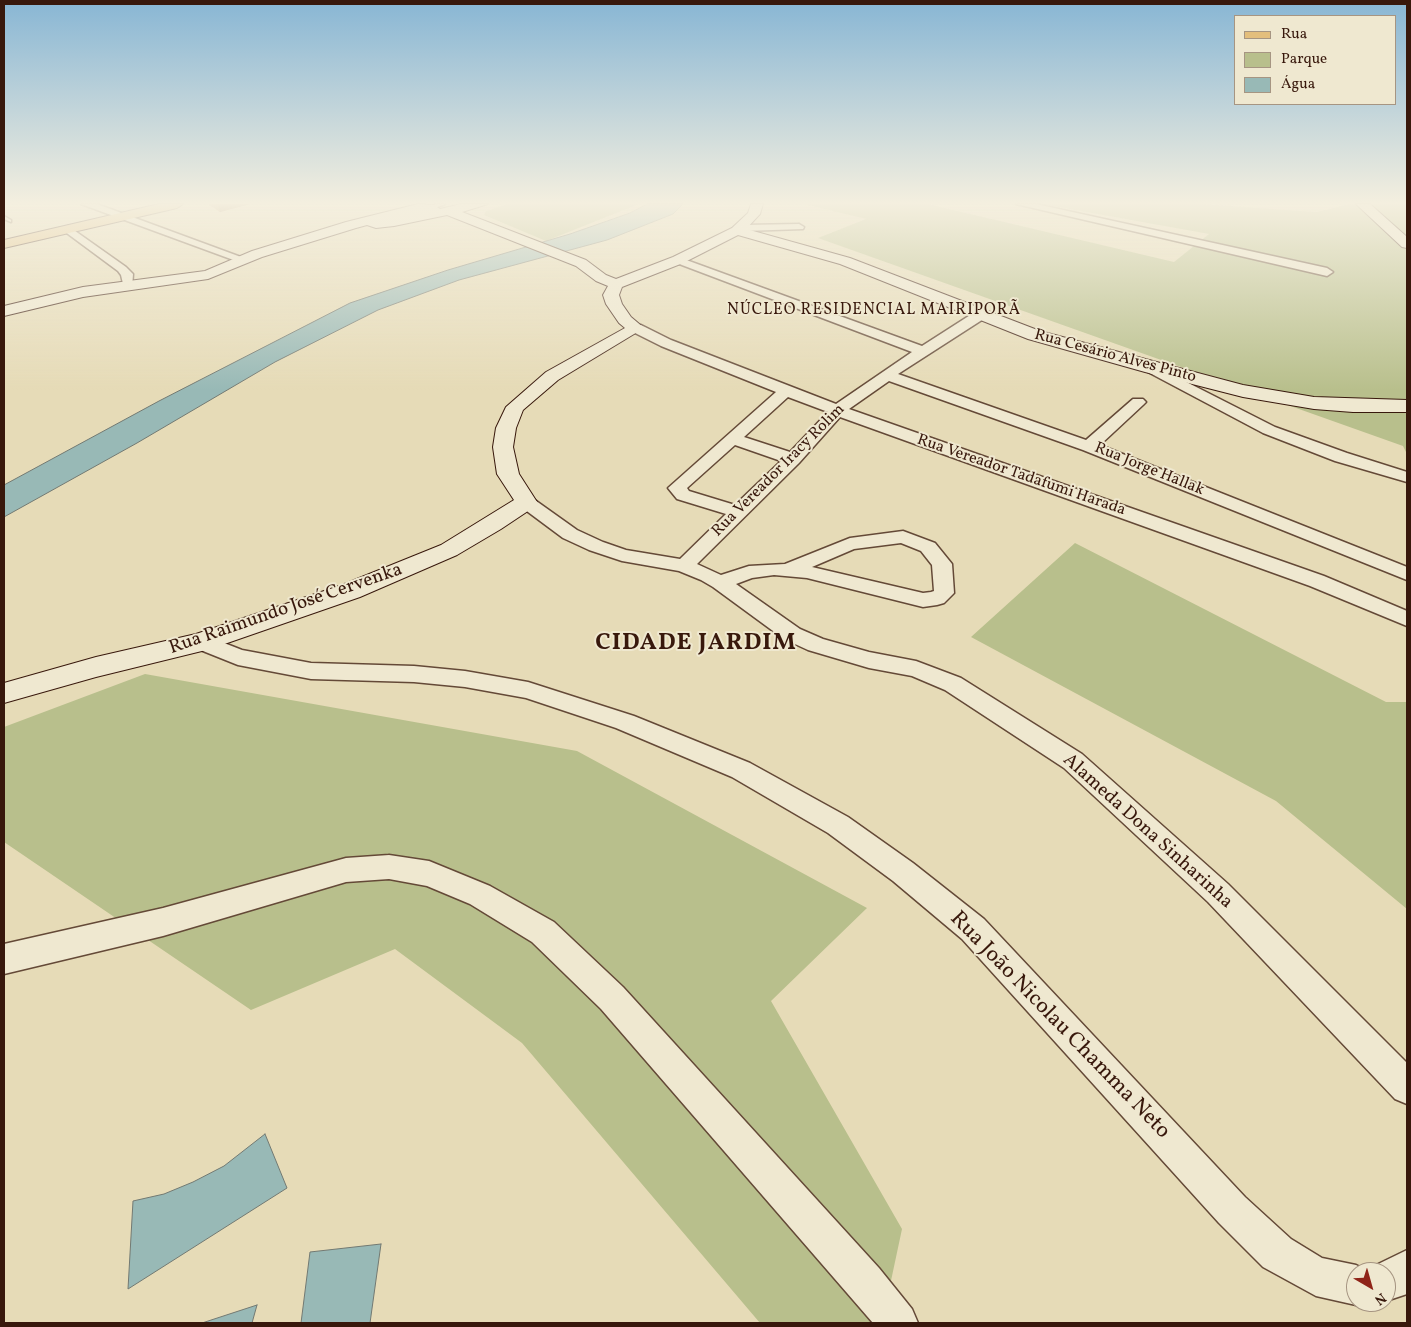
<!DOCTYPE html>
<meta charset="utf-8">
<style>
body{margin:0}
#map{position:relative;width:1411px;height:1327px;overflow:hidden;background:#e6dbb7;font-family:Vollkorn,serif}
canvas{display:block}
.frame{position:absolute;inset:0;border:5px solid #38180c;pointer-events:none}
.legend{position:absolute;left:1234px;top:15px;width:162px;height:90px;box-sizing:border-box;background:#efe8d0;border:1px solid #a69582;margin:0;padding:6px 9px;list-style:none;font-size:15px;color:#38180c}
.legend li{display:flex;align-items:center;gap:10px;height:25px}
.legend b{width:25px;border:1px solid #a69582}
.north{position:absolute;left:1346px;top:1262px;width:50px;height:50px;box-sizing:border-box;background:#efe8d0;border:1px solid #a69582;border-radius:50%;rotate:142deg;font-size:14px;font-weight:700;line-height:20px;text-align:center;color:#38180c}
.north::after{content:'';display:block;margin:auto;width:18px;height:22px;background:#8f2418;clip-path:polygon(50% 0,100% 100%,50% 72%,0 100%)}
</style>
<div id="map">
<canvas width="1411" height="1327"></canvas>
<div class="frame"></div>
<ul class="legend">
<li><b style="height:6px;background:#e3be7c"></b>Rua</li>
<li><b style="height:14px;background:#b8bf8c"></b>Parque</li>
<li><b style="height:14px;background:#98b9b6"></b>Água</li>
</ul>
<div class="north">N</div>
</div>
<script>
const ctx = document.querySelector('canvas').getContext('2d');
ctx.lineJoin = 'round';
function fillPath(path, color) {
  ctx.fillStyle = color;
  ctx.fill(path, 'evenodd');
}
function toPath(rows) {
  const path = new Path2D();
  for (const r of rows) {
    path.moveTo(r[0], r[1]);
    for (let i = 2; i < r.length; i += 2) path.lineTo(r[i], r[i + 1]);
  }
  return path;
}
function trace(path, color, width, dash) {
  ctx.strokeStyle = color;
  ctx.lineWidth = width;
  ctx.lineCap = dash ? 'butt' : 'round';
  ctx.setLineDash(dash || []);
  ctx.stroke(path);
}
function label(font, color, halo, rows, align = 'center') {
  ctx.font = font + ' Vollkorn,serif';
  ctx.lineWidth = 4;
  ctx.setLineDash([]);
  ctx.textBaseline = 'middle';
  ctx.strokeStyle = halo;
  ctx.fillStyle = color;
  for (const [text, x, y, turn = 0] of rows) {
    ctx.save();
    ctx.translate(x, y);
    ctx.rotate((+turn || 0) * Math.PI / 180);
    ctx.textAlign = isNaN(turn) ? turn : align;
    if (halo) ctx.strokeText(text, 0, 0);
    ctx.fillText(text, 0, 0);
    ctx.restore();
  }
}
fillPath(toPath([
 [507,204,639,204,546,241,484,215,486,211],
 [804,204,928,204,1174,262,1209,234,1042,204,1203,204,1316,212,1350,204,1407,204,1407,454,1403,446,818,238,866,219],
 [1075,543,1386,702,1407,702,1407,909,1276,801,971,637],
 [145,674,577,751,867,908,771,1001,902,1229,882,1323,760,1323,522,1043,395,949,251,1010,4,842,4,727]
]), '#b8bf8c');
const water = toPath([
 [647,204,683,204,673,214,607,240,459,280,378,310,275,362,137,443,4,517,4,485,159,401,350,303,448,270,570,234,630,213,647,204],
 [265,1134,287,1188,128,1289,133,1201,164,1194,193,1182,224,1166,265,1134],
 [381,1244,370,1323,301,1323,310,1252,381,1244],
 [257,1305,252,1323,202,1323,257,1305]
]);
fillPath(water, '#98b9b6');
trace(water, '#727972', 1);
const lane = toPath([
 [445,204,435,208,432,206,436,204,445,204],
 [4,216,11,220,11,222,4,219,4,216]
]);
const street = toPath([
 [81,204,97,204,249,260,243,263,239,262,81,204],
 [1016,204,1036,204,1327,268,1333,272,1327,276,1016,204],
 [799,224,804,227,803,229,743,231,738,228,743,225,799,224],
 [68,226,126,267,133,274,132,288,124,288,121,275,118,271,64,231,63,229,68,226],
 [678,257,922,346,975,312,985,312,987,315,985,318,898,374,1086,440,1133,399,1143,399,1146,402,1143,405,1100,445,1407,567,1407,580,1083,450,889,381,849,409,1324,576,1407,611,1407,626,1310,586,840,417,799,463,697,564,721,575,749,566,785,564,850,538,903,531,935,543,952,564,954,593,944,603,937,605,923,607,807,578,774,575,752,578,736,584,800,629,823,639,869,652,916,661,961,678,1082,754,1228,884,1407,1063,1407,1104,1395,1099,1208,902,1064,768,945,690,912,676,869,668,808,650,784,639,713,587,701,580,679,571,622,561,589,550,563,538,520,506,517,502,520,498,532,498,577,530,603,542,626,550,680,559,726,514,677,499,668,488,776,392,661,346,631,331,629,328,631,325,641,325,671,340,836,404,912,352,674,262,674,258,678,257],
 [788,397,828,412,790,452,744,437,788,397],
 [735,445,781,461,735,505,689,491,687,488,735,445],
 [901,543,921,551,932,565,934,591,931,592,923,593,812,567,854,549,901,543],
 [1151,364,1275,427,1347,453,1407,472,1407,482,1335,461,1263,433,1146,371,1144,368,1146,365,1151,364],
 [201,634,242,650,311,663,414,666,465,671,528,682,634,716,750,763,848,817,913,863,984,919,1245,1197,1291,1239,1322,1258,1356,1265,1370,1272,1372,1267,1407,1250,1407,1294,1386,1301,1386,1272,1356,1272,1356,1302,1363,1302,1356,1305,1316,1296,1263,1267,1219,1223,962,939,893,881,828,833,732,777,616,728,526,698,465,687,414,682,311,679,238,665,193,647,190,642,193,637,201,634],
 [389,855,429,861,490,886,554,922,623,987,879,1268,912,1309,918,1323,873,1323,601,1009,532,942,470,904,427,886,389,879,346,882,163,936,4,974,4,944,163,908,346,858,389,855]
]);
const secondary = toPath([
 [418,204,434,205,440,209,461,204,488,204,462,212,586,260,606,275,616,279,673,257,732,228,748,213,751,204,763,204,760,214,746,229,850,258,1040,331,1243,385,1314,397,1407,400,1407,412,1353,412,1314,409,1243,397,1145,372,1028,339,840,264,738,235,683,263,622,287,619,295,622,304,631,317,644,328,558,380,523,410,516,428,513,447,519,474,537,502,534,507,501,529,457,555,360,597,210,649,96,677,4,703,4,683,96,657,196,634,342,585,441,545,514,500,497,474,493,447,496,428,506,407,546,372,625,328,619,323,606,304,603,295,608,286,596,281,576,266,447,215,394,226,376,228,367,225,356,228,262,257,208,279,83,297,4,316,4,306,83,287,205,271,252,251,346,222,418,204],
 [1356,204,1370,204,1407,237,1407,248,1402,247,1356,204]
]);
const primary = toPath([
 [159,204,183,204,177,208,4,248,4,240,159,204]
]);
trace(lane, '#644937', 3);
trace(street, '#644937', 3);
trace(secondary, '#38180c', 2);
trace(primary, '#38180c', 2);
fillPath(lane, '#efe8d0');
fillPath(street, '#efe8d0');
fillPath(secondary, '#efe8d0');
fillPath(primary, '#e3be7c');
fillPath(toPath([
 [208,204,250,204,220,212]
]), '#ad7452');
fillPath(toPath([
 [217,204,250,204,220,212]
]), '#8d5e42');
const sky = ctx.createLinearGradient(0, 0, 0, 390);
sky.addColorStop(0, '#88b6d4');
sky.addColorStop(0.52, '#f4efdf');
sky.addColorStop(1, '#f4efdf00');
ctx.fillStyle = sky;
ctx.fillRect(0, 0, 1411, 390);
ctx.letterSpacing = '1px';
label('16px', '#38180c', '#efe8d0', [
 ["NÚCLEO RESIDENCIAL MAIRIPORÃ",874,311]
]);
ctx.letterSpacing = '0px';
label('16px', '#38180c', '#efe8d0', [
 ["Rua Cesário Alves Pinto",1115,357,15],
 ["Rua Jorge Hallak",1149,470,22],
 ["Rua Vereador Iracy Rolim",779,471,-45],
 ["Rua Vereador Tadafumi Harada",1021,476,19]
]);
label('19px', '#38180c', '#efe8d0', [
 ["Rua Raimundo José Cervenka",286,610,-19],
 ["Alameda Dona Sinharinha",1147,832,42]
]);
label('22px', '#38180c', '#efe8d0', [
 ["Rua João Nicolau Chamma Neto",1059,1026,46]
]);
ctx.letterSpacing = '1px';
label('bold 24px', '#38180c', '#efe8d0', [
 ["CIDADE JARDIM",696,645]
]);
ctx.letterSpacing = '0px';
</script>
